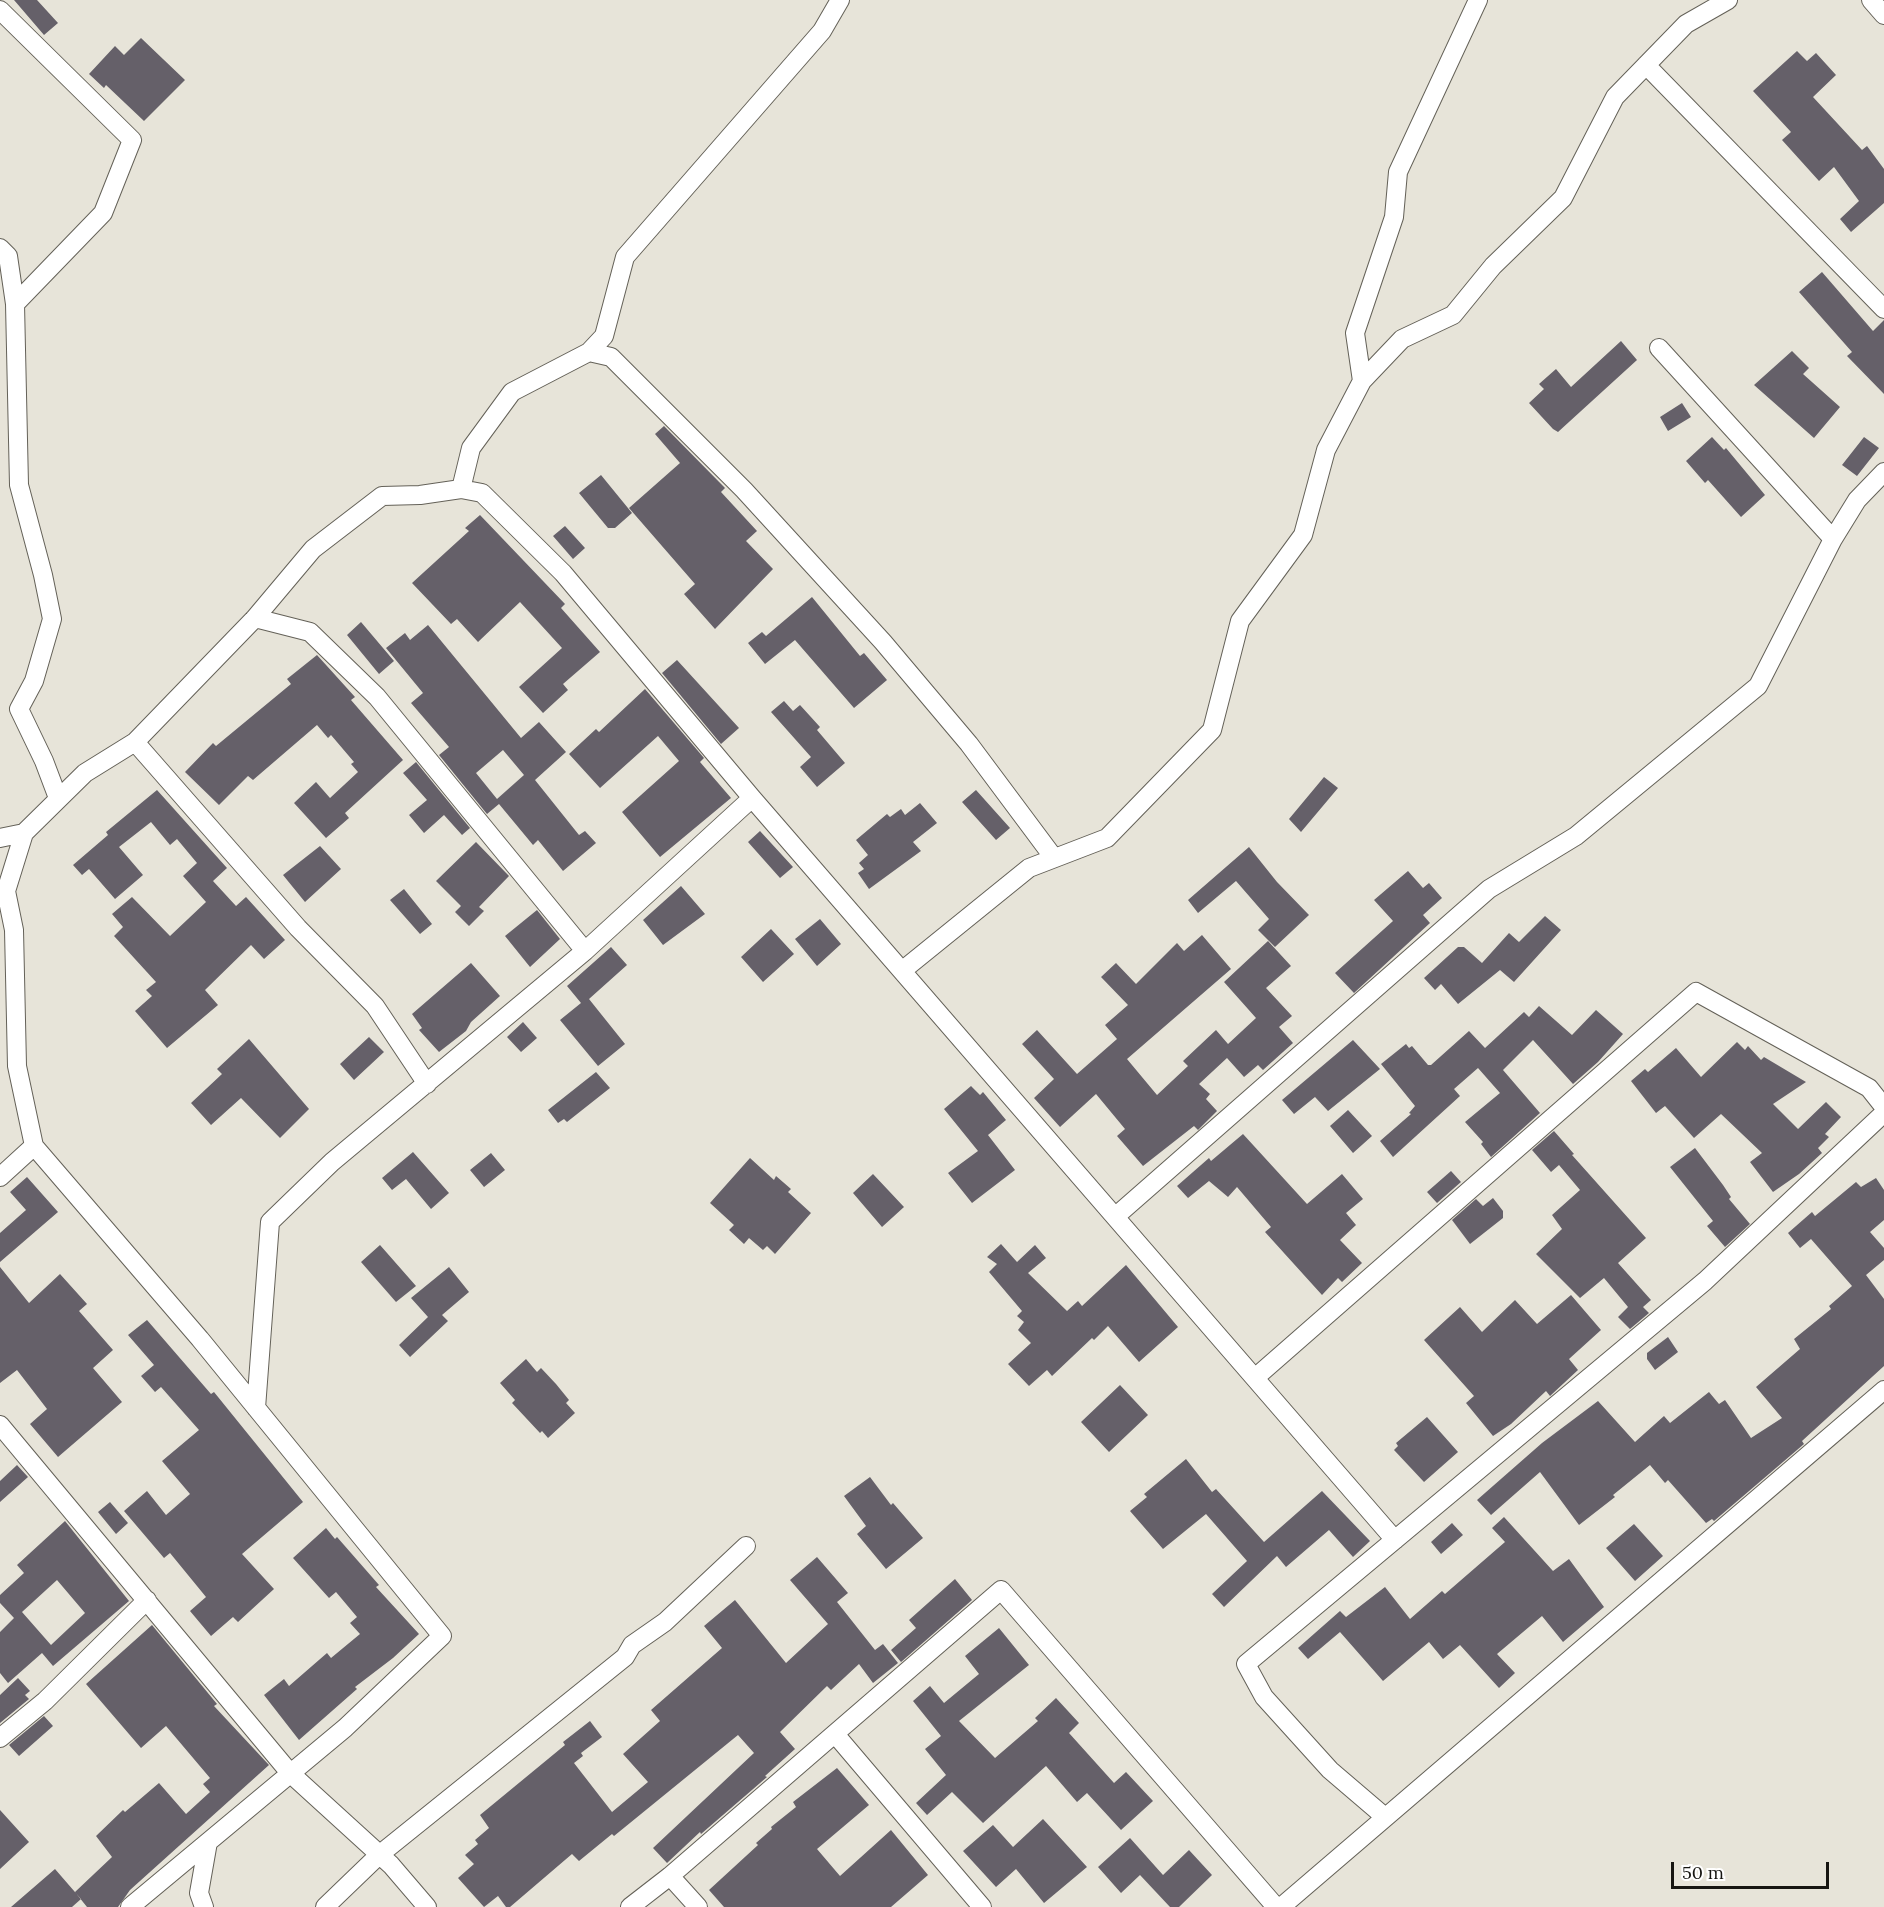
<!DOCTYPE html>
<style>
body{margin:0}
#map{position:relative;width:1884px;height:1907px;overflow:hidden;background:#e7e4d9;font-family:Lora,serif}
canvas{display:block}
.scale{position:absolute;left:1671px;top:1862px;width:158px;height:27px;box-sizing:border-box;border:3px solid #171612;border-top:0;padding-left:8px;font-size:18px;line-height:21px;white-space:nowrap;color:#171612;-webkit-text-stroke:4px #fff;paint-order:stroke}
</style>
<div id="map">
<canvas width="1884" height="1907"></canvas>
<div class="scale">50 m</div>
</div>
<script>
const ctx = document.querySelector('canvas').getContext('2d');
ctx.lineJoin = 'round';
function fillPath(path, color) {
  ctx.fillStyle = color;
  ctx.fill(path, 'evenodd');
}
function toPath(rows) {
  const path = new Path2D();
  for (const r of rows) {
    path.moveTo(r[0], r[1]);
    for (let i = 2; i < r.length; i += 2) path.lineTo(r[i], r[i + 1]);
  }
  return path;
}
function trace(path, color, width, dash) {
  ctx.strokeStyle = color;
  ctx.lineWidth = width;
  ctx.lineCap = dash ? 'butt' : 'round';
  ctx.setLineDash(dash || []);
  ctx.stroke(path);
}
fillPath(toPath([
 [14,0,37,0,58,23,44,35],
 [141,38,185,80,144,121,106,85,104,88,89,74,115,46,124,55],
 [1797,51,1807,61,1816,53,1836,75,1813,97,1862,150,1867,146,1884,169,1884,203,1851,232,1840,219,1859,201,1834,167,1819,181,1782,140,1791,132,1753,91],
 [1822,272,1873,331,1884,320,1884,394,1847,356,1852,352,1799,292],
 [1621,341,1637,360,1558,432,1553,429,1529,403,1544,389,1539,384,1556,369,1571,387],
 [1792,351,1809,368,1803,374,1840,407,1814,438,1754,385],
 [1682,403,1691,417,1668,431,1660,417],
 [664,426,725,488,721,492,757,531,746,541,773,569,715,629,684,594,695,584,629,508,680,463,655,434],
 [1712,437,1724,450,1726,448,1765,495,1741,517,1708,480,1705,483,1686,461],
 [1864,437,1879,448,1857,476,1842,465],
 [601,475,632,513,615,528,608,528,579,493],
 [480,515,565,604,561,608,600,652,563,684,568,690,543,713,519,687,562,648,520,602,478,642,457,619,451,624,412,583,469,531,465,528],
 [565,526,585,548,573,559,553,536],
 [812,597,860,656,864,653,887,680,854,708,795,640,765,664,748,643,762,632,766,636],
 [361,622,394,661,379,674,347,635],
 [428,625,521,738,539,722,566,752,535,780,579,835,585,831,596,843,563,871,538,840,533,845,499,804,487,814,439,755,449,747,411,703,423,693,386,648,405,633,410,640],
 [503,750,524,775,497,799,476,773],
 [317,655,355,697,351,700,403,760,345,813,349,818,326,838,294,803,316,782,330,798,358,772,351,764,354,762,331,735,328,738,317,725,253,780,248,776,219,805,185,772,213,743,216,746,291,684,287,679],
 [677,660,739,728,721,744,662,673],
 [645,689,704,758,700,762,731,798,660,857,622,812,679,761,658,736,600,788,569,754,596,729,599,732],
 [784,701,793,711,800,705,820,727,817,730,845,763,817,787,800,767,811,757,771,712],
 [416,762,470,828,462,835,444,815,424,833,409,815,427,800,403,773],
 [1324,777,1338,788,1301,832,1289,819],
 [157,790,227,868,213,881,236,906,246,897,285,940,264,959,251,945,205,990,218,1005,167,1048,135,1011,152,996,146,990,156,982,114,936,123,927,112,914,132,897,170,936,206,902,183,876,197,863,177,839,170,845,151,822,119,847,143,875,115,899,89,869,82,875,73,865,108,835,106,832],
 [976,790,1010,828,996,840,962,802],
 [920,803,937,823,913,842,921,851,869,889,858,873,864,869,859,863,868,855,856,840,887,814,890,817,901,809,905,815],
 [760,831,793,867,780,878,748,842],
 [476,842,509,876,479,907,484,911,469,926,455,912,461,906,436,881],
 [320,846,341,869,305,902,283,875],
 [1249,847,1277,882,1309,915,1275,947,1258,930,1269,919,1236,881,1198,913,1188,900],
 [1408,871,1423,888,1429,883,1442,898,1423,915,1430,923,1354,993,1335,973,1393,921,1374,900],
 [681,886,705,914,663,945,643,920],
 [404,889,432,924,420,934,390,900],
 [537,910,560,939,530,967,505,936],
 [1545,916,1561,930,1514,982,1500,970,1458,1004,1441,984,1435,990,1424,978,1458,947,1464,947,1482,963,1509,933,1519,942],
 [820,919,841,944,817,966,795,939],
 [771,929,794,954,763,982,741,957],
 [1202,935,1231,969,1127,1059,1157,1095,1188,1066,1183,1061,1216,1030,1228,1044,1256,1018,1224,982,1268,941,1291,966,1266,988,1292,1016,1279,1027,1293,1043,1263,1070,1258,1065,1244,1077,1227,1058,1199,1084,1210,1094,1206,1099,1217,1111,1198,1130,1194,1126,1143,1166,1117,1136,1125,1129,1096,1094,1060,1127,1034,1098,1054,1079,1022,1044,1037,1030,1077,1074,1117,1039,1105,1025,1128,1005,1101,977,1116,963,1136,984,1177,943,1184,951],
 [611,947,627,965,589,999,625,1044,598,1066,560,1020,581,1003,567,986],
 [471,963,500,996,471,1022,466,1031,439,1052,419,1030,422,1028,412,1014],
 [1539,1006,1572,1035,1596,1010,1623,1034,1598,1062,1573,1084,1533,1040,1503,1070,1540,1113,1491,1157,1481,1144,1483,1142,1465,1122,1500,1093,1478,1068,1454,1089,1460,1096,1393,1157,1380,1141,1411,1114,1409,1113,1415,1106,1381,1064,1406,1044,1409,1048,1412,1046,1428,1065,1431,1065,1469,1031,1485,1048,1524,1012,1529,1017],
 [523,1022,537,1038,521,1052,507,1037],
 [369,1037,384,1052,354,1080,340,1064],
 [249,1039,309,1109,280,1138,241,1098,211,1125,191,1103,222,1074,217,1069],
 [1353,1040,1380,1069,1328,1111,1315,1097,1294,1114,1282,1100],
 [1737,1042,1745,1050,1748,1046,1761,1060,1764,1057,1806,1082,1773,1104,1798,1129,1826,1102,1841,1117,1825,1134,1829,1137,1818,1148,1822,1153,1799,1174,1773,1192,1750,1162,1762,1153,1721,1114,1694,1138,1665,1106,1656,1113,1631,1081,1645,1069,1648,1072,1676,1048,1701,1077],
 [596,1072,610,1088,567,1122,564,1119,558,1123,548,1110],
 [971,1086,980,1095,983,1092,1006,1120,988,1135,1015,1170,972,1203,948,1173,978,1151,944,1109],
 [1348,1110,1372,1136,1353,1153,1330,1126],
 [1554,1131,1574,1154,1572,1155,1646,1238,1618,1263,1651,1300,1643,1307,1649,1313,1630,1329,1618,1317,1628,1307,1604,1278,1580,1298,1536,1254,1562,1229,1552,1215,1580,1190,1559,1165,1551,1172,1532,1150],
 [1243,1134,1307,1204,1342,1174,1363,1199,1346,1213,1356,1225,1340,1240,1362,1263,1342,1282,1338,1278,1322,1295,1265,1232,1271,1227,1237,1187,1228,1197,1209,1181,1188,1198,1177,1186,1209,1158,1211,1161],
 [1695,1148,1723,1185,1731,1197,1729,1199,1750,1224,1725,1247,1707,1226,1713,1221,1670,1167],
 [413,1152,449,1193,431,1209,406,1179,392,1190,382,1178],
 [491,1153,505,1170,484,1187,470,1170],
 [750,1158,774,1180,776,1176,791,1189,788,1192,811,1213,775,1254,767,1246,763,1250,749,1238,744,1244,729,1230,734,1225,710,1203],
 [1451,1171,1461,1182,1437,1203,1427,1192],
 [873,1174,904,1207,882,1227,853,1193],
 [27,1177,58,1212,0,1262,0,1233,26,1210,10,1192],
 [1876,1178,1884,1190,1884,1220,1870,1232,1884,1248,1884,1260,1866,1275,1884,1299,1884,1366,1802,1441,1804,1444,1714,1521,1712,1519,1706,1523,1668,1480,1665,1483,1650,1465,1613,1495,1615,1497,1579,1525,1540,1472,1491,1515,1477,1500,1542,1443,1598,1401,1635,1442,1664,1416,1670,1423,1709,1392,1719,1404,1725,1400,1751,1438,1782,1418,1756,1387,1800,1349,1794,1339,1831,1309,1829,1306,1852,1286,1811,1239,1800,1248,1788,1233,1812,1212,1815,1216,1856,1182,1861,1187],
 [1493,1198,1503,1211,1503,1218,1470,1244,1452,1220,1476,1199,1483,1206],
 [1001,1244,1017,1262,1035,1245,1046,1258,1028,1273,1067,1311,1078,1301,1082,1306,1126,1265,1178,1327,1139,1362,1108,1326,1094,1340,1092,1338,1052,1376,1047,1370,1029,1386,1008,1364,1031,1343,1018,1330,1024,1322,1017,1316,1022,1311,989,1272,997,1264,987,1257],
 [380,1245,416,1286,396,1302,361,1262],
 [0,1267,29,1303,60,1274,87,1304,79,1311,113,1350,93,1368,122,1402,58,1457,30,1424,47,1409,17,1370,0,1383],
 [449,1267,469,1292,442,1315,448,1321,410,1357,399,1345,428,1317,411,1298],
 [1571,1295,1601,1330,1569,1359,1578,1370,1550,1396,1546,1391,1511,1424,1493,1436,1466,1403,1474,1396,1424,1340,1460,1307,1482,1332,1515,1300,1537,1324],
 [147,1320,211,1394,214,1392,303,1502,242,1554,274,1589,238,1622,233,1617,211,1636,190,1611,206,1597,170,1553,164,1558,124,1511,147,1491,166,1515,190,1494,162,1461,199,1430,161,1387,155,1392,141,1376,154,1365,128,1335],
 [1668,1337,1678,1352,1655,1370,1647,1359,1647,1353],
 [526,1359,537,1372,541,1368,556,1384,569,1400,566,1403,575,1413,548,1438,542,1431,540,1433,512,1403,515,1400,500,1383],
 [1120,1385,1148,1415,1109,1452,1081,1422],
 [1427,1417,1458,1452,1424,1482,1394,1450,1398,1446,1396,1443],
 [1186,1459,1212,1492,1216,1489,1264,1542,1322,1491,1370,1541,1353,1557,1329,1530,1286,1567,1277,1556,1224,1607,1212,1594,1247,1561,1206,1514,1163,1549,1130,1511,1147,1497,1144,1494],
 [17,1465,28,1477,0,1502,0,1481],
 [870,1477,891,1505,893,1503,923,1538,886,1569,857,1534,866,1526,844,1496],
 [110,1502,128,1523,116,1534,98,1512],
 [1504,1517,1553,1571,1569,1559,1604,1607,1563,1642,1542,1616,1497,1654,1515,1673,1499,1688,1460,1645,1443,1659,1429,1642,1383,1681,1340,1632,1308,1659,1298,1648,1340,1611,1346,1617,1385,1587,1410,1619,1442,1591,1445,1594,1505,1542,1492,1528],
 [65,1521,129,1601,53,1666,42,1653,8,1683,0,1673,0,1632,14,1618,0,1603,0,1595,24,1573,17,1565],
 [57,1580,85,1613,51,1645,22,1612],
 [1452,1523,1463,1535,1441,1554,1431,1542],
 [1634,1524,1663,1556,1635,1581,1606,1548],
 [326,1528,335,1539,337,1537,379,1585,376,1587,419,1634,393,1658,355,1687,357,1689,299,1740,264,1695,284,1679,289,1686,327,1653,331,1658,360,1634,350,1623,357,1617,336,1592,329,1598,293,1558],
 [817,1557,848,1593,837,1602,875,1650,883,1644,898,1663,873,1683,859,1664,831,1690,827,1686,780,1732,795,1749,765,1776,767,1777,701,1834,700,1832,667,1863,653,1848,754,1753,738,1735,614,1836,612,1834,579,1861,572,1854,510,1907,506,1907,498,1896,484,1907,458,1878,474,1864,465,1855,478,1844,475,1840,489,1828,480,1815,565,1745,563,1742,590,1721,602,1737,581,1753,583,1756,574,1763,612,1812,648,1782,623,1754,660,1721,651,1710,722,1648,704,1626,735,1600,786,1663,828,1624,790,1580],
 [955,1579,972,1600,901,1662,891,1650,916,1628,909,1620],
 [152,1625,217,1704,214,1706,269,1765,130,1890,118,1907,87,1907,75,1892,112,1857,96,1836,123,1810,125,1812,159,1783,186,1814,210,1792,203,1784,210,1778,166,1726,141,1748,86,1684],
 [999,1628,1029,1665,959,1721,995,1758,1038,1721,1035,1718,1056,1698,1079,1723,1069,1733,1114,1783,1126,1772,1153,1801,1121,1830,1087,1793,1077,1802,1046,1766,983,1823,952,1792,927,1815,916,1803,946,1775,925,1749,941,1736,913,1701,930,1686,944,1703,979,1674,965,1656],
 [18,1678,30,1691,25,1695,29,1699,0,1723,0,1695],
 [44,1716,53,1726,19,1756,9,1745],
 [837,1768,869,1805,817,1849,840,1876,891,1830,928,1875,891,1907,724,1907,709,1890,758,1845,756,1843,772,1829,771,1827,796,1807,793,1802],
 [0,1810,29,1842,0,1869],
 [1043,1819,1087,1867,1044,1903,1016,1869,996,1887,963,1851,993,1825,1013,1847],
 [1130,1838,1163,1875,1189,1850,1212,1875,1179,1907,1170,1907,1140,1875,1121,1893,1098,1867],
 [55,1869,81,1899,72,1907,11,1907]
]), '#656069');
const street = toPath([
 [1871,0,1884,15],
 [0,10,132,140,103,213,15,304],
 [1646,65,1884,309],
 [0,248,8,256,15,304,19,485,43,575,52,619,34,681,19,709,44,761,58,798],
 [1659,348,1833,539],
 [589,352,611,357,744,490,883,642,969,744,1054,858],
 [1362,381,1402,339,1453,315,1493,266,1563,198,1615,97,1686,24,1728,0],
 [461,489,471,448,512,392,589,352,604,336,625,257,822,31,840,0],
 [255,618,310,632,377,697,585,951],
 [135,742,298,928,375,1006,427,1084],
 [24,833,6,891,14,930,17,1066,34,1146,200,1339,442,1636,345,1728,130,1907],
 [0,838,24,833,85,773,135,742,255,618,313,549,382,496,420,495,461,489,482,493,563,573,752,798,1395,1540],
 [903,970,1029,868,1107,838,1212,730,1240,621,1303,535,1326,450,1362,381,1355,333,1394,217,1398,172,1478,0],
 [0,1177,34,1146],
 [1116,1216,1489,889,1576,836,1758,686,1833,539,1857,500,1884,472],
 [1256,1377,1696,992,1869,1088,1884,1107],
 [256,1408,270,1222,332,1162,585,951,752,798],
 [0,1425,290,1773,391,1865,427,1907],
 [835,1734,982,1907],
 [0,1738,45,1701,147,1600],
 [1385,1817,1330,1770,1264,1697,1246,1664,1705,1281,1884,1113],
 [670,1876,698,1907],
 [204,1907,199,1893,208,1842],
 [325,1907,379,1855,625,1657,632,1645,665,1622,746,1546],
 [630,1907,670,1876,1001,1590,1276,1907],
 [1281,1907,1884,1390]
]);
trace(street, '#646158', 20);
trace(street, '#fff', 18);
</script>
